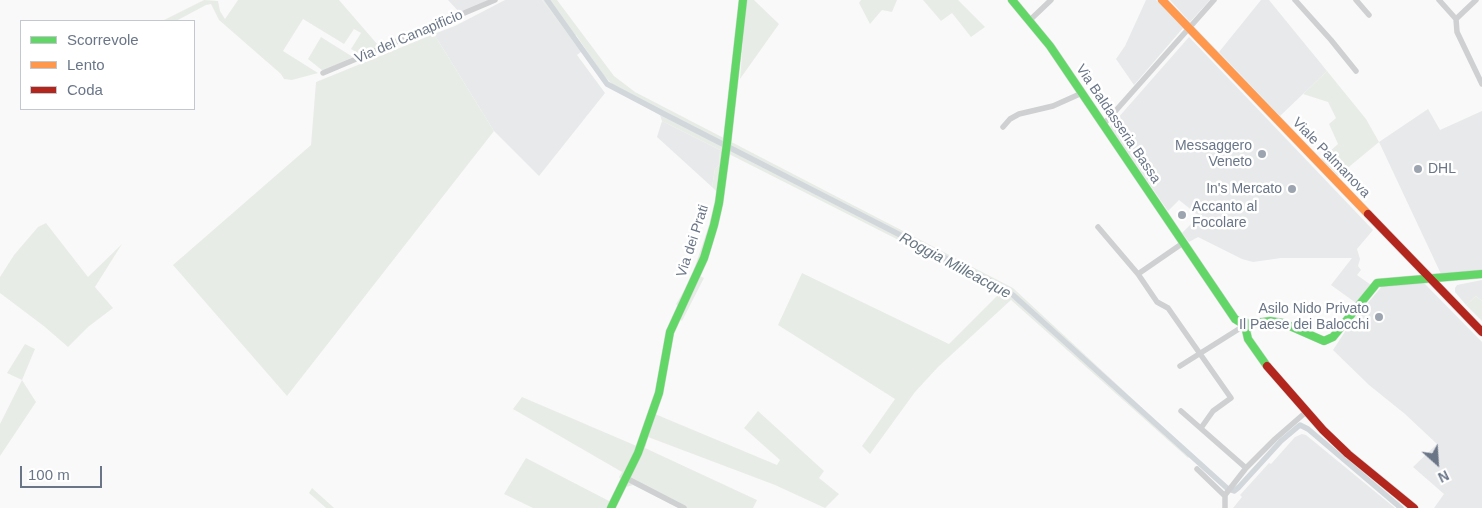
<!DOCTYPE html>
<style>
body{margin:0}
#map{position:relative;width:1482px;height:508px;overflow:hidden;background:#f9f9f9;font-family:Helvetica,sans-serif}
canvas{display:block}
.legend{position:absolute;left:20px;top:20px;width:175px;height:90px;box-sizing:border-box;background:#fff;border:1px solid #c3c8cf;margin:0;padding:6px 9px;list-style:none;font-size:15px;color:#6a7688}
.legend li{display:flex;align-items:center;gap:10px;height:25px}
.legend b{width:25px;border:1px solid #c3c8cf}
.north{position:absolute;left:1412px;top:438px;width:50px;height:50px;-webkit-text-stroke:4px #fff;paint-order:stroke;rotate:154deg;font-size:14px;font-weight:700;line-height:20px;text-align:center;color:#6a7688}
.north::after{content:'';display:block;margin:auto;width:18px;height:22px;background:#6a7688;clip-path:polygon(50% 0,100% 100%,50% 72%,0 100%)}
.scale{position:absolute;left:20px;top:466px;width:82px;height:22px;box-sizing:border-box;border:2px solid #6a7688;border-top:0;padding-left:6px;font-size:15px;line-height:18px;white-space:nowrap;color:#6a7688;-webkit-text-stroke:4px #fff;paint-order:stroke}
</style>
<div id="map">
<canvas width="1482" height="508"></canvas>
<ul class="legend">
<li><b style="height:6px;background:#63d668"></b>Scorrevole</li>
<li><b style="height:6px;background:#ff974d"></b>Lento</li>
<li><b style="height:6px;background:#b3261e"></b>Coda</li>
</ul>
<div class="north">N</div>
<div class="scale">100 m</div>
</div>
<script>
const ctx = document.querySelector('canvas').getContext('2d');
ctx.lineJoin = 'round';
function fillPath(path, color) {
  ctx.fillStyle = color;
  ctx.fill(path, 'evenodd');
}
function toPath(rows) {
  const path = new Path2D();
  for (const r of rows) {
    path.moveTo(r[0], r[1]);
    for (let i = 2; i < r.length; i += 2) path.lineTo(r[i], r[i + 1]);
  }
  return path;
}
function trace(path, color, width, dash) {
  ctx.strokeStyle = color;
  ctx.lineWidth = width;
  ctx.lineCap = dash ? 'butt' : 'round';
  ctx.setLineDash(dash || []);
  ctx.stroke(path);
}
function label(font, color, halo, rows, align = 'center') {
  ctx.font = font + ' Helvetica,sans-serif';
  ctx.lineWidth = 5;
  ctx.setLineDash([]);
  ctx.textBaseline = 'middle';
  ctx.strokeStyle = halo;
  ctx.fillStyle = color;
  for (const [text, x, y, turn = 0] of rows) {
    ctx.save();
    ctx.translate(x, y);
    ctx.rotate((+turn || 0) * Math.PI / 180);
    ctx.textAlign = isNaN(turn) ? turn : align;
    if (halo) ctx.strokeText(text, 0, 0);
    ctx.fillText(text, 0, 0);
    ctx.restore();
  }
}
fillPath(toPath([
 [448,0,489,0,460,13],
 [505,0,542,0,582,51,577,55,605,93,539,176,494,131,434,34,455,26],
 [1146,0,1156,0,1183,28,1134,85,1116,59,1125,46],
 [1170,0,1210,0,1190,22],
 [1261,0,1269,0,1327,71,1280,116,1219,52],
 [1189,37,1373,230,1357,249,1360,259,1358,266,1361,270,1357,275,1371,285,1356,303,1331,285,1352,258,1281,258,1253,262,1242,259,1198,237,1189,242,1182,233,1199,216,1179,200,1168,211,1110,127],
 [1428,109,1440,130,1482,111,1482,270,1441,274,1379,142],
 [662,121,720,150,719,165,715,169,712,187,657,137],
 [1482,280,1482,301,1476,296,1466,305,1455,292,1455,288,1457,285],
 [1423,282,1482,342,1482,508,1434,508,1444,494,1413,467,1437,444,1405,414,1369,385,1333,350,1350,324,1383,285],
 [1302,434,1306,435,1395,508,1233,508,1242,497,1240,495,1269,463,1271,464,1295,437]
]), '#e8e9ea');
fillPath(toPath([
 [204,0,218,1,220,11,225,19,238,0,339,0,378,45,460,13,364,54,358,53,351,49,361,33,354,29,344,44,303,19,283,51,318,73,292,80,284,79,281,74,219,20,211,4,206,5,176,21,162,21],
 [542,0,557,0,614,76,635,92,1013,288,1192,454,1188,458,1011,300,938,367,915,392,870,454,862,446,895,399,778,325,802,273,949,344,1001,292,729,154,707,254,700,276,704,278,682,321,679,318,672,334,664,381,655,414,777,465,780,460,744,428,758,411,824,471,819,478,839,494,825,508,775,485,648,437,645,448,757,500,753,508,679,508,633,485,626,487,615,508,533,508,504,494,526,458,611,502,621,480,619,477,622,472,513,409,522,397,639,447,658,388,679,307,676,304,690,281,709,225,717,192,712,187,715,169,719,165,720,150,662,121,660,115,610,87,612,84,604,76,576,35,571,39],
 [746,0,754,0,779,24,740,79],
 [861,0,897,0,892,12,882,10,870,24,859,3],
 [923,0,958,0,985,27,971,37,952,13,941,21],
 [434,34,494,131,287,396,173,265,311,145,316,82],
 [321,37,353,57,323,71,308,59],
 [1327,71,1366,119,1379,142,1338,176,1321,159,1338,144,1329,124,1336,118,1328,102,1303,94],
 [46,223,88,277,122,244,95,287,113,308,88,327,68,347,45,327,0,293,0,277,14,255,38,227],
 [1476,296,1482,301,1482,321,1466,305],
 [25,344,35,349,22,380,36,402,0,456,0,424,22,380,7,373],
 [312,488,333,507,334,508,326,508,309,493]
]), '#e8ece7');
trace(toPath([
 [547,0,607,84,666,115,990,281,1013,295,1228,489,1234,491,1239,487,1281,441,1300,425,1308,429,1401,508]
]), '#d2d7dc', 5.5);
const fast = toPath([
 [1012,0,1050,46,1235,319,1243,324,1245,322,1249,324,1249,328,1246,330,1248,339,1267,366],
 [1249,324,1270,321,1283,323,1324,341,1333,337,1377,283,1482,274],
 [611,508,638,453,659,393,670,332,704,258,714,225,719,203,727,143,743,0]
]);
const slow = toPath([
 [1162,0,1368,214]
]);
const jam = toPath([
 [1368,214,1482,332],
 [1267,366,1323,430,1348,454,1414,508]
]);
trace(fast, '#d6d7d8', 9);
trace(slow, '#d6d7d8', 9);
trace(jam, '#d6d7d8', 9);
trace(toPath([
 [1295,0,1331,40,1356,71],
 [1356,0,1369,15],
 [1439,0,1456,19,1457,32,1482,84],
 [1456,19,1476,0],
 [1030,20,1051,0],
 [323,73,495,0],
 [1103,125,1214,0],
 [1003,127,1010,119,1019,114,1053,106,1082,93],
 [1098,227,1138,274],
 [1183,243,1138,274,1157,302,1168,308,1231,398,1213,411,1201,428],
 [1180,366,1242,327],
 [1181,411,1246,468],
 [1197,469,1225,496],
 [626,478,684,508],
 [1225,508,1225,495,1246,468,1275,439,1306,412]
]), '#cfd0d2', 5.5);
trace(fast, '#63d668', 8);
trace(slow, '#ff974d', 8);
trace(jam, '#b3261e', 8);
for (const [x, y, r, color] of [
 [1262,154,5,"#9ca4b0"],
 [1418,169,5,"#9ca4b0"],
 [1292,189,5,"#9ca4b0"],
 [1182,215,5,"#9ca4b0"],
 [1379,317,5,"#9ca4b0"]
]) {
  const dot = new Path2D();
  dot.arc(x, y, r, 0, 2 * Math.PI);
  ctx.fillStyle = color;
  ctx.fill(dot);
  trace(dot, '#fff', 2);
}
label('14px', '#6a7688', '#fff', [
 ["Via del Canapificio",409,37,-23],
 ["Via Baldasseria Bassa",1118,124,56],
 ["Viale Palmanova",1331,158,46],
 ["Via dei Prati",693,241,-72]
]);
label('14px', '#6a7688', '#fff', [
 ["Messaggero",1252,146],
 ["Veneto",1252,162],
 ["DHL",1428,169,"left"],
 ["In's Mercato",1282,189],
 ["Accanto al",1192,207,"left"],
 ["Focolare",1192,223,"left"],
 ["Asilo Nido Privato",1369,309],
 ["Il Paese dei Balocchi",1369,325]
], 'right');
label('italic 15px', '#677682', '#fff', [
 ["Roggia Milleacque",955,266,28]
]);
</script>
